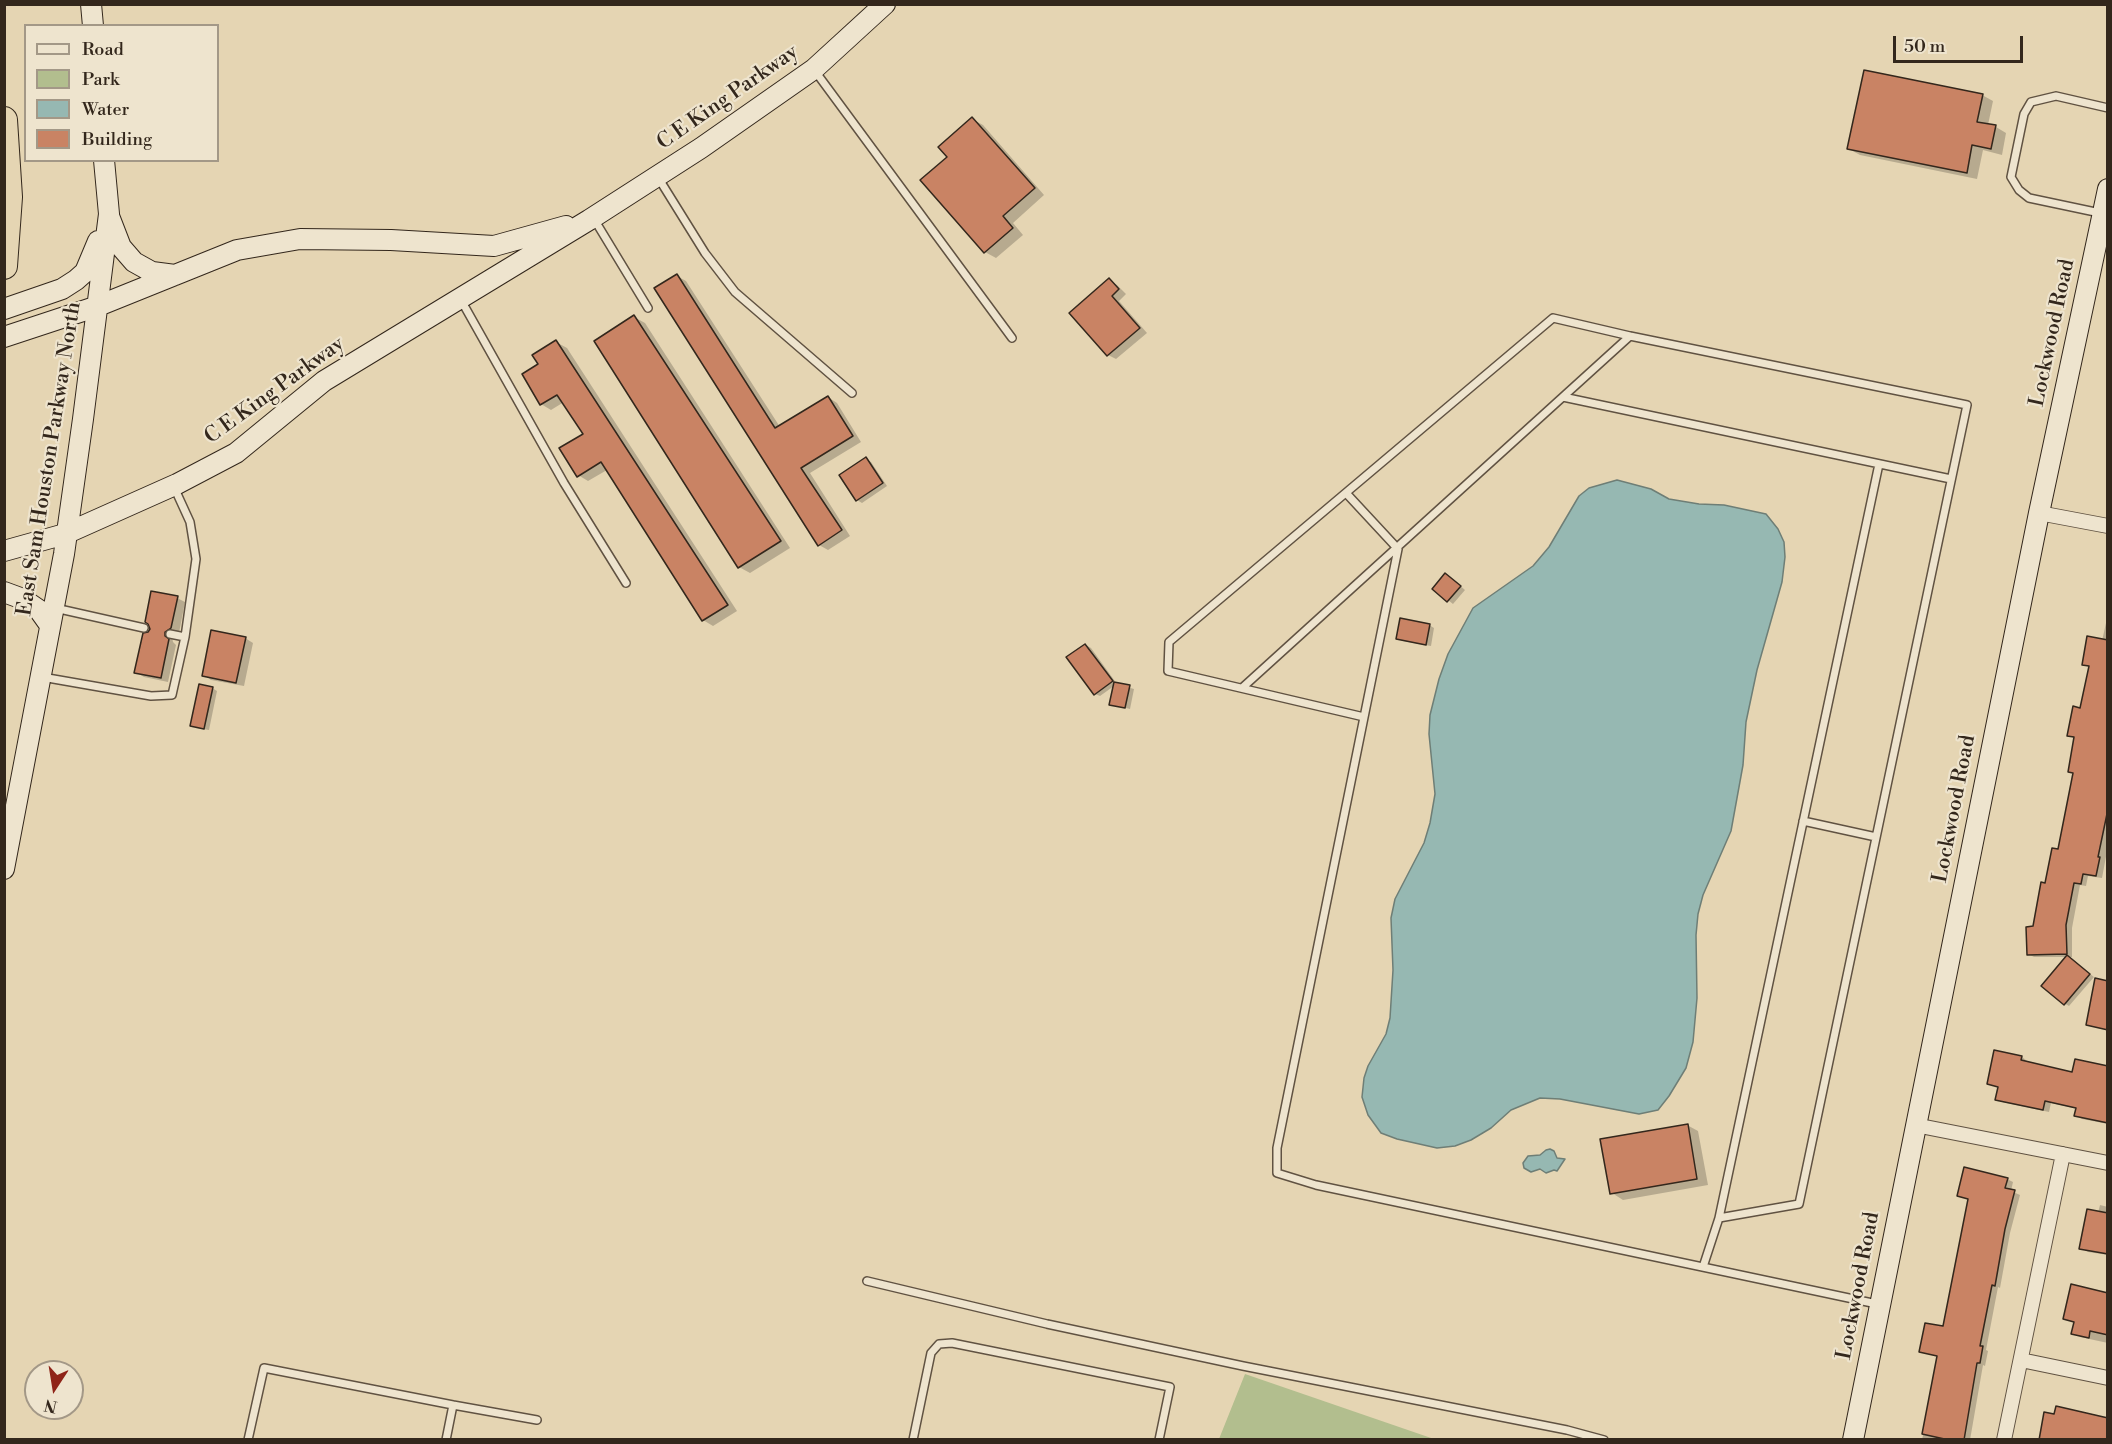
<!DOCTYPE html>
<style>
body{margin:0}
#map{position:relative;width:2112px;height:1444px;overflow:hidden;background:#e5d5b3;font-family:"Libre Bodoni",serif}
canvas{display:block}
.frame{position:absolute;inset:0;border:6px solid #33271c;pointer-events:none}
.legend{position:absolute;left:24px;top:24px;width:195px;height:138px;box-sizing:border-box;background:#eee4ce;border:2px solid #a39887;margin:0;padding:8px 10px;list-style:none;font-size:18px;color:#33271c}
.legend li{display:flex;align-items:center;gap:12px;height:30px}
.legend b{width:30px;border:2px solid #a39887}
.north{position:absolute;left:24px;top:1360px;width:60px;height:60px;box-sizing:border-box;background:#eee4ce;border:2px solid #a39887;border-radius:50%;rotate:192deg;font-size:16px;font-weight:700;line-height:24px;text-align:center;color:#33271c}
.north::after{content:'';display:block;margin:auto;width:21px;height:27px;background:#8f2418;clip-path:polygon(50% 0,100% 100%,50% 72%,0 100%)}
.scale{position:absolute;left:1893px;top:36px;width:130px;height:27px;box-sizing:border-box;border:3px solid #33271c;border-top:0;padding-left:8px;font-size:18px;line-height:21px;white-space:nowrap;color:#33271c;-webkit-text-stroke:4px #eee4ce;paint-order:stroke}
</style>
<div id="map">
<canvas width="2112" height="1444"></canvas>
<div class="frame"></div>
<ul class="legend">
<li><b style="height:8px;background:#eee4ce"></b>Road</li>
<li><b style="height:16px;background:#b2be8e"></b>Park</li>
<li><b style="height:16px;background:#96b8b2"></b>Water</li>
<li><b style="height:16px;background:#c98364"></b>Building</li>
</ul>
<div class="north">N</div>
<div class="scale">50 m</div>
</div>
<script>
const ctx = document.querySelector('canvas').getContext('2d');
ctx.lineJoin = 'round';
function fillPath(path, color) {
  ctx.fillStyle = color;
  ctx.fill(path, 'evenodd');
}
function toPath(rows) {
  const path = new Path2D();
  for (const r of rows) {
    path.moveTo(r[0], r[1]);
    for (let i = 2; i < r.length; i += 2) path.lineTo(r[i], r[i + 1]);
  }
  return path;
}
function trace(path, color, width, dash) {
  ctx.strokeStyle = color;
  ctx.lineWidth = width;
  ctx.lineCap = dash ? 'butt' : 'round';
  ctx.setLineDash(dash || []);
  ctx.stroke(path);
}
function label(font, color, halo, rows, align = 'center') {
  ctx.font = font + ' "Libre Bodoni",serif';
  ctx.lineWidth = 4.5;
  ctx.setLineDash([]);
  ctx.textBaseline = 'middle';
  ctx.strokeStyle = halo;
  ctx.fillStyle = color;
  for (const [text, x, y, turn = 0] of rows) {
    ctx.save();
    ctx.translate(x, y);
    ctx.rotate((+turn || 0) * Math.PI / 180);
    ctx.textAlign = isNaN(turn) ? turn : align;
    if (halo) ctx.strokeText(text, 0, 0);
    ctx.fillText(text, 0, 0);
    ctx.restore();
  }
}
fillPath(toPath([
 [1245,1374,1434,1439,1219,1439]
]), '#b2be8e');
const water = toPath([
 [1617,480,1651,489,1669,499,1699,504,1724,505,1766,514,1778,529,1784,542,1785,557,1782,582,1757,670,1746,722,1743,765,1731,831,1703,895,1698,914,1696,935,1697,998,1693,1042,1686,1068,1669,1096,1658,1110,1639,1114,1560,1099,1540,1098,1511,1110,1491,1128,1471,1140,1455,1146,1437,1148,1397,1139,1381,1133,1368,1115,1362,1097,1364,1078,1368,1066,1386,1034,1390,1018,1393,970,1391,918,1395,899,1424,843,1430,823,1435,794,1429,734,1430,715,1439,679,1448,654,1473,608,1533,566,1549,547,1579,496,1589,488,1617,480],
 [1550,1149,1554,1151,1557,1158,1565,1159,1557,1171,1554,1170,1546,1173,1540,1169,1531,1172,1524,1168,1523,1163,1528,1156,1540,1155,1546,1150,1550,1149]
]);
fillPath(water, '#96b8b2');
trace(water, '#6e7e76', 1.5);
fillPath(toPath([
 [1982,95,1993,101,1988,125,1996,127,2006,133,2002,155,1983,150,1977,179,1860,155,1849,149],
 [972,119,983,125,1044,195,1013,223,1023,235,996,258,985,252,922,180,949,157],
 [677,276,686,281,780,427,828,397,837,403,861,442,810,473,850,536,828,550,819,545],
 [1109,280,1117,285,1126,294,1119,301,1147,333,1116,359,1108,355],
 [634,317,645,323,790,548,750,573,739,567],
 [556,342,567,348,737,611,713,626,703,620,607,470,588,481,578,475,585,434,564,402,551,410,541,404,540,365],
 [866,459,871,462,887,486,862,503,857,500],
 [1450,577,1465,590,1453,604,1434,589],
 [177,598,185,602,179,633,172,637,173,642,176,645,168,682,144,677,136,672,149,633],
 [2108,614,2108,846,2102,878,2088,876,2086,886,2080,885,2072,928,2072,957,2034,957,2028,954,2046,885,2059,851,2074,774,2075,739,2069,735,2082,710,2090,668,2084,664,2102,641],
 [1429,625,1434,628,1431,646,1403,641,1398,638],
 [245,638,253,643,244,686,211,680,204,675],
 [1086,645,1091,648,1117,684,1134,689,1130,709,1111,704,1114,686,1100,696,1095,694],
 [212,688,217,691,209,730,197,728,192,725],
 [2072,960,2094,977,2069,1006,2064,1003],
 [2022,1057,2027,1061,2026,1063,2074,1074,2108,1069,2108,1124,2082,1119,2076,1115,2078,1109,2051,1103,2049,1112,2002,1102,1997,1099,1999,1088,1988,1083],
 [1687,1125,1698,1131,1708,1185,1623,1200,1612,1193],
 [2007,1179,2013,1182,2011,1191,2020,1195,2010,1233,2000,1288,1998,1287,1986,1350,1988,1351,1985,1366,1983,1365,1970,1440,1922,1440,1939,1357,1921,1351,1944,1328,1969,1200,1959,1195],
 [2100,1205,2108,1207,2108,1255,2088,1252,2081,1248,2098,1213],
 [2108,1294,2108,1343,2080,1337,2073,1333,2075,1323,2064,1319]
]), '#0003');
const building = toPath([
 [1864,70,1983,94,1977,122,1996,125,1991,149,1972,145,1967,173,1847,149,1864,70],
 [972,117,1035,188,1003,216,1013,228,984,253,920,180,947,157,938,147,972,117],
 [677,274,775,428,828,396,853,436,801,468,842,530,818,546,654,288,677,274],
 [1109,278,1119,289,1112,296,1140,328,1107,356,1069,313,1109,278],
 [634,315,781,541,738,568,594,341,634,315],
 [556,340,728,605,702,621,601,462,577,477,559,448,583,434,557,395,540,405,522,374,538,364,532,355,556,340],
 [866,457,883,483,856,501,839,475,866,457],
 [1445,573,1461,586,1447,602,1432,589,1445,573],
 [151,591,178,596,171,628,165,632,165,636,169,639,161,678,134,673,143,633,148,632,150,629,148,624,145,622,151,591],
 [1400,618,1430,624,1426,645,1396,639,1400,618],
 [211,630,246,637,236,683,202,676,211,630],
 [2087,636,2108,640,2108,809,2098,857,2100,857,2096,876,2083,874,2081,884,2074,883,2066,925,2067,954,2027,955,2026,927,2033,926,2041,882,2045,883,2052,848,2058,849,2073,773,2068,772,2074,737,2067,736,2073,706,2080,708,2089,666,2082,665,2087,636],
 [1085,644,1113,681,1094,695,1066,657,1085,644],
 [1114,682,1130,685,1125,708,1109,705,1114,682],
 [199,684,213,687,204,729,190,726,199,684],
 [2067,955,2090,974,2064,1005,2041,986,2067,955],
 [2095,978,2108,981,2108,1030,2086,1025,2095,978],
 [1994,1050,2022,1056,2021,1060,2072,1072,2075,1059,2108,1066,2108,1123,2074,1116,2076,1108,2045,1101,2043,1110,1995,1100,1998,1087,1987,1084,1994,1050],
 [1688,1124,1697,1179,1610,1194,1600,1139,1688,1124],
 [1964,1167,2008,1178,2005,1188,2015,1190,2005,1229,1995,1286,1992,1285,1980,1346,1983,1346,1980,1363,1977,1363,1964,1440,1949,1440,1922,1434,1937,1356,1919,1352,1925,1323,1943,1326,1968,1199,1957,1196,1964,1167],
 [2087,1209,2108,1213,2108,1254,2079,1249,2087,1209],
 [2071,1284,2108,1293,2108,1335,2090,1331,2089,1338,2071,1334,2074,1322,2063,1319,2071,1284],
 [2056,1406,2108,1418,2108,1440,2039,1440,2044,1412,2054,1414,2056,1406]
]);
fillPath(building, '#c98364');
trace(building, '#33271c', 1.5);
const lane = toPath([
 [815,71,1012,338],
 [659,179,705,253,735,292,852,393],
 [2100,213,2029,198,2019,190,2011,177,2024,114,2031,102,2056,96,2108,108],
 [594,219,648,308],
 [461,300,564,483,626,583],
 [1563,397,1951,479],
 [1346,493,1398,549,1277,1148,1277,1173,1316,1185,1877,1304],
 [55,608,144,628],
 [170,634,185,637],
 [42,677,151,696,172,695,185,637,196,559,190,522,174,487],
 [1242,688,1630,336,1967,405,1799,1204,1719,1218,1703,1267],
 [1364,717,1168,671,1169,642,1553,318,1630,336],
 [1803,821,1876,837],
 [1719,1218,1879,464],
 [867,1281,1047,1324,1243,1366,1567,1430,1604,1440],
 [453,1405,537,1420],
 [248,1440,264,1368,453,1405,446,1440],
 [913,1440,931,1353,939,1344,952,1343,1170,1387,1159,1440]
]);
const street = toPath([
 [2039,513,2108,526],
 [1915,1125,2108,1163],
 [2021,1360,2108,1378],
 [2004,1440,2063,1154]
]);
const secondary = toPath([
 [91,4,93,26],
 [109,216,121,247,134,262,152,272,175,275],
 [4,309,62,289,76,280,85,272,98,241],
 [4,337,98,306,237,250,300,239,391,240,494,246,566,226],
 [4,551,65,534,177,484,236,453,324,381,589,220,701,148,814,69,885,4],
 [4,592,23,599,39,610,49,624],
 [4,869,64,554,83,419,109,214,104,160],
 [1853,1440,2039,513,2108,189]
]);
const highway = toPath([
 [4,120,9,197,4,266]
]);
trace(lane, '#605242', 10);
trace(street, '#605242', 16);
trace(secondary, '#33271c', 22);
trace(highway, '#33271c', 28);
trace(lane, '#eee4ce', 7);
trace(street, '#eee4ce', 14);
trace(secondary, '#eee4ce', 20);
trace(highway, '#e5d5b3', 26);
label('21px', '#33271c', '#eee4ce', [
 ["C E King Parkway",728,98,-35],
 ["Lockwood Road",2053,333,-78],
 ["C E King Parkway",275,391,-36],
 ["East Sam Houston Parkway North",50,459,-81],
 ["Lockwood Road",1955,809,-79],
 ["Lockwood Road",1859,1286,-79]
]);
</script>
